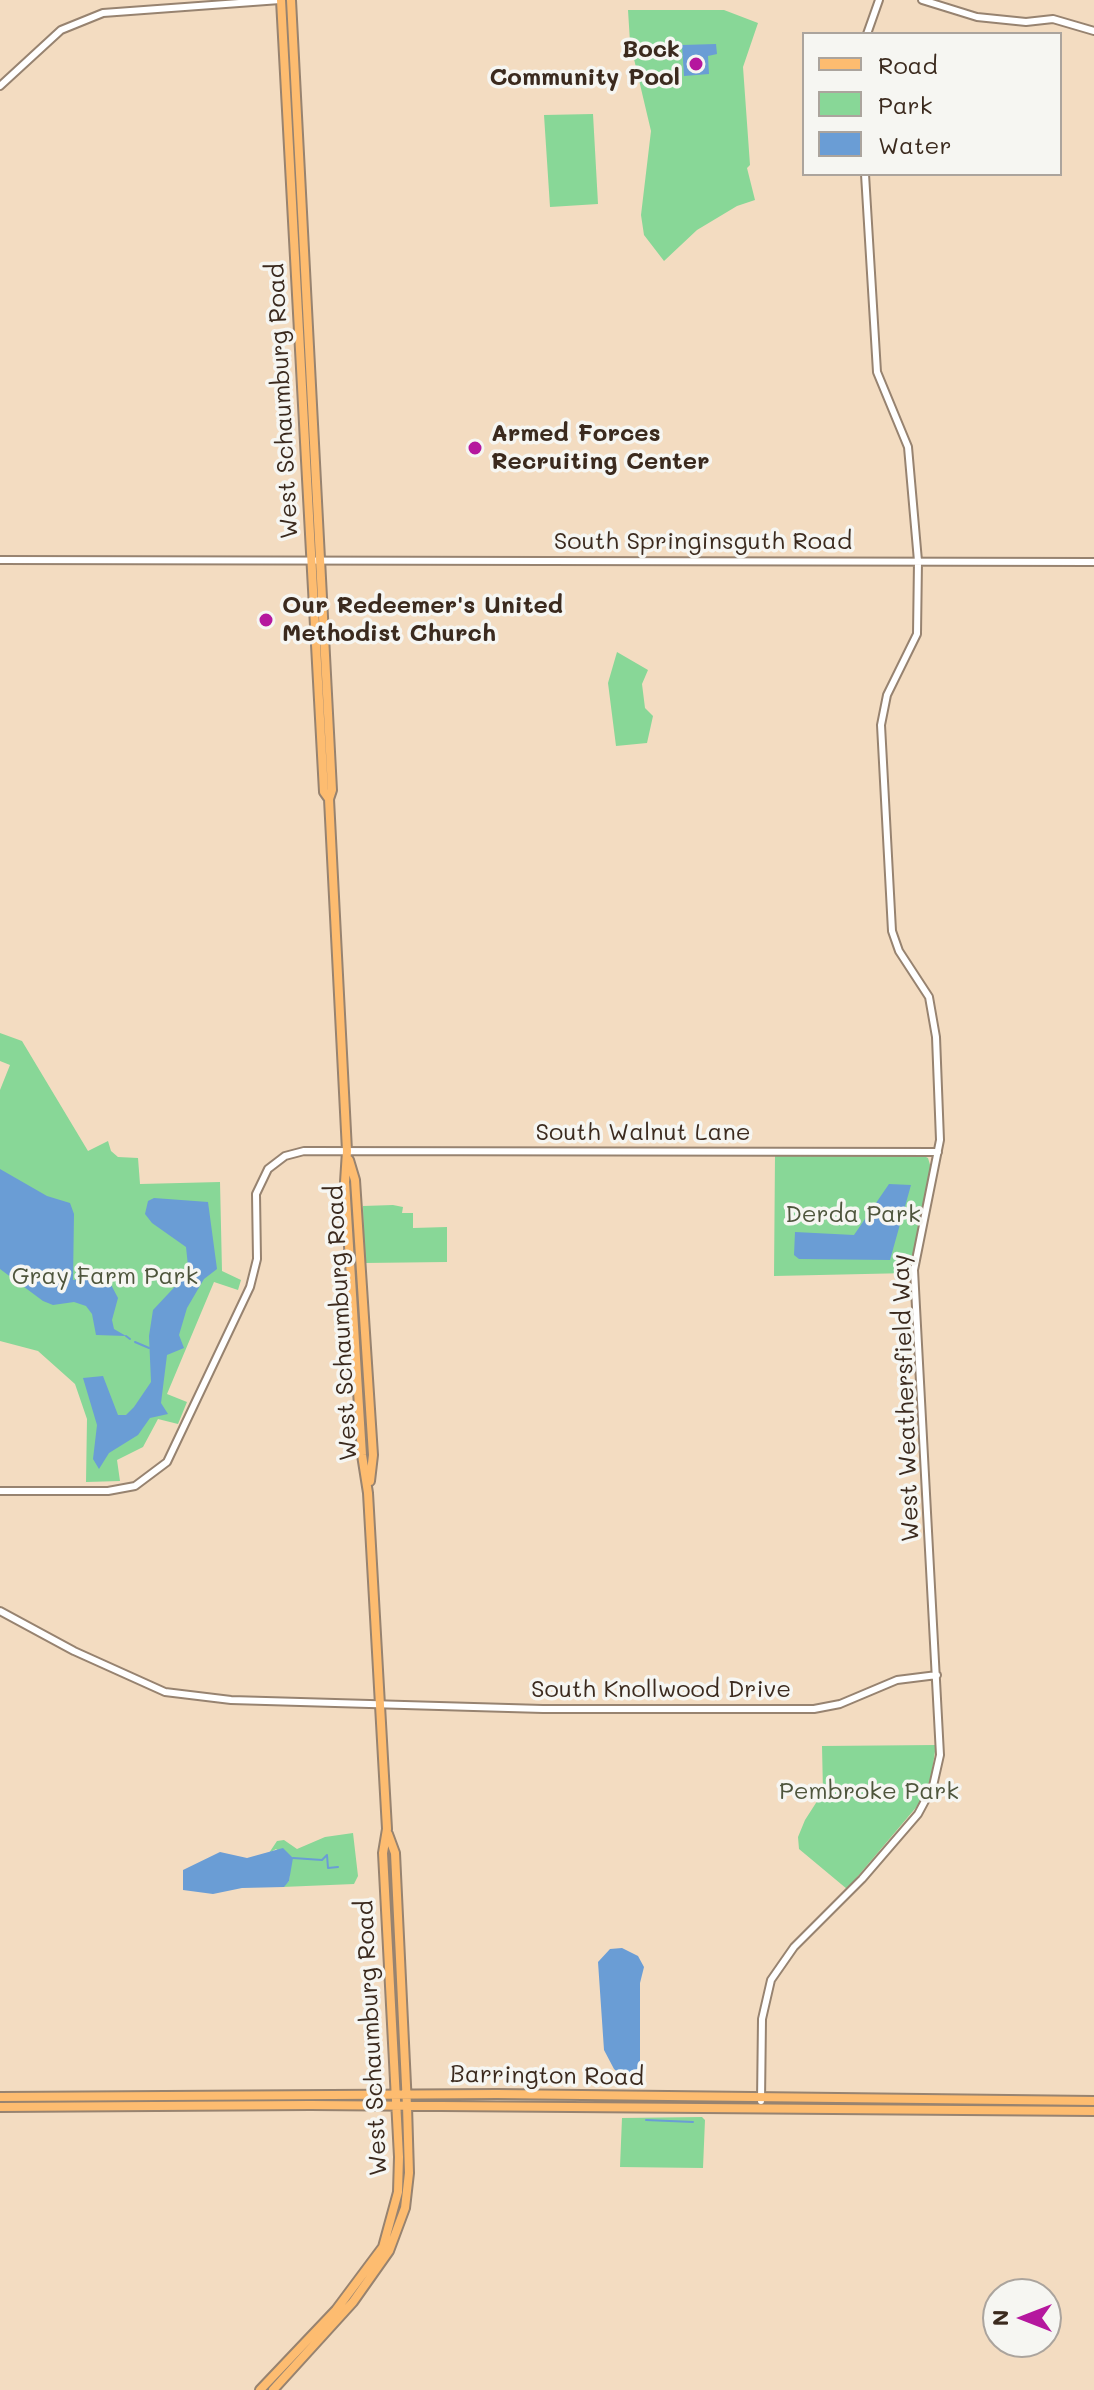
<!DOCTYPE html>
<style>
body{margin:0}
#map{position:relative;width:1094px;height:2390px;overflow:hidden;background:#f3dcc1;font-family:Mali,sans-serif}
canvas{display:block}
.legend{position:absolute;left:802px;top:32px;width:260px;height:144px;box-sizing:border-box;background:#f6f6f2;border:2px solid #aba49d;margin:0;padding:10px 14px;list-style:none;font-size:24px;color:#3b2a1e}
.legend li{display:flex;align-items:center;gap:16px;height:40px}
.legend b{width:40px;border:2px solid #aba49d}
.north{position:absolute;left:982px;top:2278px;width:80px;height:80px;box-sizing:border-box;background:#f6f6f2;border:2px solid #aba49d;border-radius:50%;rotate:270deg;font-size:22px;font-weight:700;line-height:32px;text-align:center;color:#3b2a1e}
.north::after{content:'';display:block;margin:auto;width:28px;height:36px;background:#b5179e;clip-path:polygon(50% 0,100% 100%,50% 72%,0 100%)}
</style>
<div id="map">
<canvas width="1094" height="2390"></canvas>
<ul class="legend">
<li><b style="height:10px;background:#fdbc70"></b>Road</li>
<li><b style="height:22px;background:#88d797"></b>Park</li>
<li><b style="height:22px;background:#6a9dd5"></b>Water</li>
</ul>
<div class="north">N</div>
</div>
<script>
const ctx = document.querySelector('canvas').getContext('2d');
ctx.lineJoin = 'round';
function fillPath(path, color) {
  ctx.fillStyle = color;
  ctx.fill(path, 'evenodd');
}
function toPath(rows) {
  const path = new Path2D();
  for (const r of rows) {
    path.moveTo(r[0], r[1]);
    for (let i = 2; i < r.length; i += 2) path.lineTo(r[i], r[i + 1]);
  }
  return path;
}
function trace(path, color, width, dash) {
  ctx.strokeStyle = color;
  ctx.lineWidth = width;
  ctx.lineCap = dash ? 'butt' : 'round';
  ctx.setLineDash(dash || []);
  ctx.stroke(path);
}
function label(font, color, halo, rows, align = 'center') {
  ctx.font = font + ' Mali,sans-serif';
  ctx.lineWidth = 7;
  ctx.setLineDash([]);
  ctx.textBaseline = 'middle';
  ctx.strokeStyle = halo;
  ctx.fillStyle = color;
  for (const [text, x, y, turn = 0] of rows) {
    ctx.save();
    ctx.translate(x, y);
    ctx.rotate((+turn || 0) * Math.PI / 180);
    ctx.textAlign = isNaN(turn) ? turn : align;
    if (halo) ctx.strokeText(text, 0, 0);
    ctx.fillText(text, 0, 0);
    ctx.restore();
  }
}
fillPath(toPath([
 [628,10,724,10,758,23,743,67,750,165,747,168,755,200,737,206,697,230,664,261,644,235,641,215,651,131,630,42],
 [593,114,598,204,550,207,544,115],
 [617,652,648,670,642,684,645,708,653,716,647,743,616,746,608,683],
 [0,1033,22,1041,88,1151,108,1141,111,1151,118,1157,138,1158,140,1184,220,1182,222,1271,241,1280,238,1290,214,1282,167,1394,187,1402,178,1424,158,1419,143,1447,117,1460,120,1481,86,1482,87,1419,75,1384,38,1351,0,1341,0,1090,10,1065,0,1061],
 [922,1155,928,1158,931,1168,910,1273,774,1276,775,1156],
 [393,1205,403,1207,402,1213,413,1213,413,1228,447,1227,447,1262,364,1263,363,1206],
 [936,1745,931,1778,919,1804,847,1889,799,1849,798,1837,805,1820,823,1792,822,1746],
 [353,1833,358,1876,354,1884,282,1887,289,1881,291,1860,276,1849,269,1853,277,1841,284,1840,297,1849,325,1837],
 [702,2117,705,2120,703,2168,620,2167,622,2118]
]), '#88d797');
fillPath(toPath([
 [716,44,717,54,708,56,709,74,684,76,682,45],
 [0,1169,47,1196,70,1203,74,1214,73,1280,106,1275,118,1298,112,1320,114,1329,126,1336,96,1335,92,1314,86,1306,74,1302,53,1305,43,1301,0,1269],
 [889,1184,911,1185,890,1260,799,1259,794,1255,795,1232,854,1235],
 [154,1198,208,1202,217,1269,204,1279,187,1308,179,1335,184,1348,167,1355,161,1403,168,1414,150,1418,138,1435,109,1453,99,1469,93,1459,97,1425,83,1378,103,1376,118,1415,126,1415,134,1407,151,1382,149,1336,153,1310,183,1278,188,1266,186,1247,152,1223,145,1214,148,1201],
 [283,1848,293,1858,289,1881,284,1887,242,1888,213,1894,183,1890,183,1870,220,1852,247,1858],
 [622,1948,638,1956,644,1967,640,1983,640,2067,639,2074,634,2076,621,2075,614,2069,604,2050,598,1962,610,1949]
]), '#6a9dd5');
trace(toPath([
 [126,1336,130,1339],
 [135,1342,149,1348],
 [293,1858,322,1860,327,1855,328,1868,338,1867],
 [646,2120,693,2122]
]), '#6a9dd5', 2);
const minor = toPath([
 [922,0,977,17,1026,22,1053,19,1094,31],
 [867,34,879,0],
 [0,86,61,30,103,13,280,0],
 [0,560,1094,562],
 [0,1491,108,1491,135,1486,167,1462,250,1287,257,1259,256,1194,268,1169,285,1156,304,1151,938,1152],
 [0,1611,74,1651,165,1692,231,1700,543,1709,814,1709,840,1704,897,1680,937,1675],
 [761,2101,762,2019,771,1980,794,1947,862,1879,918,1814,933,1786,940,1755,914,1270,940,1140,936,1037,929,997,899,951,892,931,881,725,887,695,917,634,918,561,908,447,877,372,865,174]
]);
const major = toPath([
 [281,0,324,792,329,799],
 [349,1160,355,1180,373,1455,370,1481],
 [0,2097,497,2094,1094,2101],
 [0,2107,310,2105,1094,2111],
 [260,2390,336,2310,383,2247,398,2192,399,2157,383,1853,387,1829,368,1493,362,1455,345,1182,347,1151,329,799,332,790,291,0],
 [273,2390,353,2302,389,2251,405,2208,409,2173,407,2106,395,1853,388,1834]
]);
trace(minor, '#978370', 10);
trace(major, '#978370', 12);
trace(minor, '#fff', 6);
trace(major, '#fdbc70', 8);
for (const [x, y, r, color] of [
 [696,64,8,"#b5179e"],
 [475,448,8,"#b5179e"],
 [266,620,8,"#b5179e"]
]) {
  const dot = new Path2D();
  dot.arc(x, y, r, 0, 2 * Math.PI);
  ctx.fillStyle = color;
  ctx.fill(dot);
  trace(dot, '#f6f6f2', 3);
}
label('bold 24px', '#3b2a1e', '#f6f6f2', [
 ["Bock",680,50,"right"],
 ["Community Pool",680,78,"right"],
 ["Armed Forces",491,434],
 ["Recruiting Center",491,462],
 ["Our Redeemer's United",282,606],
 ["Methodist Church",282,634]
], 'left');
label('24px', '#3b2a1e', '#f6f6f2', [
 ["West Schaumburg Road",283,401,-93],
 ["South Springinsguth Road",703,542],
 ["South Walnut Lane",643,1133],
 ["West Schaumburg Road",342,1323,-93],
 ["West Weathersfield Way",906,1398,-92],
 ["South Knollwood Drive",661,1690],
 ["West Schaumburg Road",372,2038,-93],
 ["Barrington Road",547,2076,1]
]);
label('24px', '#4e553c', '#f6f6f2', [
 ["Derda Park",853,1215],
 ["Gray Farm Park",105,1277],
 ["Pembroke Park",869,1792]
]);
</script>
